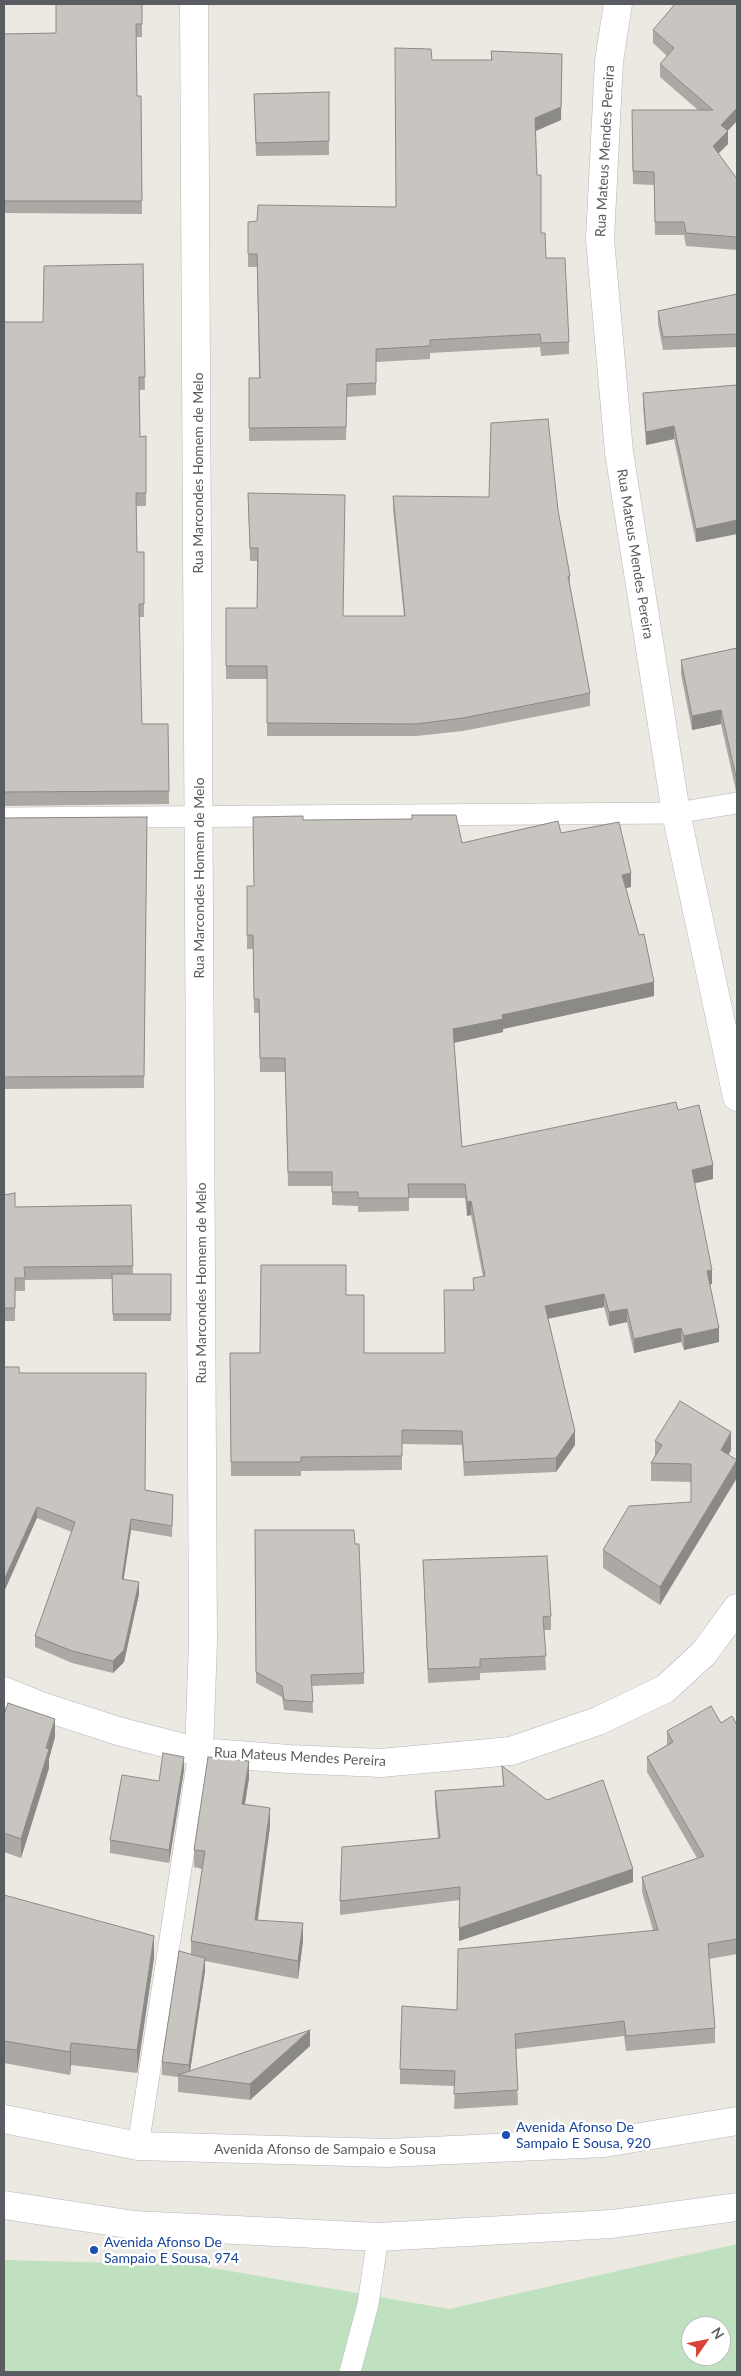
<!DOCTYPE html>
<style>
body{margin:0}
#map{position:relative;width:741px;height:2376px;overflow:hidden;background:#ebe9e1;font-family:Lato,sans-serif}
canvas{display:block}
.frame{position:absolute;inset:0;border:5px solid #595c60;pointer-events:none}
.north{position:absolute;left:681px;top:2316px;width:50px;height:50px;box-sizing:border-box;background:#fff;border:1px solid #bdbebf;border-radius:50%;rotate:57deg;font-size:14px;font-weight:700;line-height:20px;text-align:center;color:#595c60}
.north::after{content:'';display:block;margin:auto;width:18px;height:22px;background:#da4438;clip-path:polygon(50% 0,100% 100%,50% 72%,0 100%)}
</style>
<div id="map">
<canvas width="741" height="2376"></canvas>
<div class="frame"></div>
<div class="north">N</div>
</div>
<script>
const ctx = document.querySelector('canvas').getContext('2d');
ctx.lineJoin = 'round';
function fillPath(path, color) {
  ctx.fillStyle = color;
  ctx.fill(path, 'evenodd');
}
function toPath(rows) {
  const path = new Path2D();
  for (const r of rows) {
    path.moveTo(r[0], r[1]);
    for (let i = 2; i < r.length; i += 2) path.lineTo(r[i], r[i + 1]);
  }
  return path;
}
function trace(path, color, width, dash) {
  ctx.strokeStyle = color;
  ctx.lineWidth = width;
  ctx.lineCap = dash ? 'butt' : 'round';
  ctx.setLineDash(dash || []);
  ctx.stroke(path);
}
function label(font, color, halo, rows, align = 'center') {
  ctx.font = font + ' Lato,sans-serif';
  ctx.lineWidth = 5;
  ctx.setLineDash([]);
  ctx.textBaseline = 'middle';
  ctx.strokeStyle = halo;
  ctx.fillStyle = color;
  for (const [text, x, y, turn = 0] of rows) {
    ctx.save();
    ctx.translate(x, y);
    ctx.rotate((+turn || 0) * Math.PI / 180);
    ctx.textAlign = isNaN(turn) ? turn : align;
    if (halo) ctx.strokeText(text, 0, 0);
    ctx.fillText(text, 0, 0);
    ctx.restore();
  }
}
fillPath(toPath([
 [737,2244,737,2372,4,2372,4,2260,195,2265,449,2309],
 [691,2326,721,2326,721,2356,691,2356]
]), '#bfe1bf');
const service = toPath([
 [4,818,676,813,737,803],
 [138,2146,199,1752],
 [350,2372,368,2304,378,2237]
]);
const minor = toPath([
 [194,4,203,1642,199,1752],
 [618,4,609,61,600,239,619,452,676,813,737,1097],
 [4,1691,38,1705,118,1731,199,1752,289,1759,381,1763,511,1751,598,1721,665,1689,704,1653,737,1608]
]);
const secondary = toPath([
 [4,2119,138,2146,387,2153,604,2143,737,2121],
 [4,2205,134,2225,378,2237,612,2224,737,2207]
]);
trace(service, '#b3b6ba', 22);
trace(minor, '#b3b6ba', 29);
trace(secondary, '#b4b7bc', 29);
trace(service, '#fff', 21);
trace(minor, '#fff', 28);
trace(secondary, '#fff', 28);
fillPath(toPath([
 [142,4,142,37,136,37,137,96,141,96,142,214,5,213,5,219,4,219,4,34,56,33],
 [737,4,737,121,727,131,728,144,718,153,737,179,737,250,686,246,684,235,655,235,654,185,633,184,632,123,698,110,660,77,660,64,667,56,653,43,653,30],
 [491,51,561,120,536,131,537,175,541,233,546,258,569,342,569,354,541,356,540,347,430,353,430,359,376,362,376,395,347,397,346,440,249,441,249,378,259,378,257,267,248,267,248,222,396,207,432,60,491,60],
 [329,92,329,155,256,156,254,94],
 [143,264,145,390,139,390,140,437,146,436,146,506,136,506,137,552,144,552,144,617,139,617,142,724,168,724,169,804,4,806,4,322,43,322],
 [737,294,737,347,663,350,658,324,658,311],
 [737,385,737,534,696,542,674,439,646,445,643,406,643,393],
 [248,493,344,616,404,616,393,509,393,496,558,510,570,576,570,587,590,693,590,706,463,731,416,736,267,736,267,679,226,679,226,608,257,608,257,561,250,561],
 [737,648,737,791,736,791,721,724,692,730,681,674,681,660],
 [147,817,144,1088,4,1089,4,818],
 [253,817,303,820,462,843,561,833,631,887,626,888,654,996,503,1029,503,1032,454,1043,462,1147,678,1110,713,1179,694,1183,712,1284,710,1284,719,1342,684,1350,681,1342,634,1353,627,1322,609,1326,604,1307,548,1319,575,1445,556,1472,464,1476,462,1445,402,1444,402,1470,301,1471,301,1476,231,1476,230,1353,260,1353,346,1295,364,1353,445,1353,473,1290,473,1278,483,1277,471,1215,467,1216,465,1198,409,1198,409,1211,358,1212,358,1206,332,1205,332,1186,288,1186,285,1072,260,1072,259,1013,254,1013,253,949,247,949,247,886,254,886],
 [4,1195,15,1207,131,1205,133,1274,171,1274,171,1321,113,1321,112,1279,25,1280,25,1291,15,1291,15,1321,4,1321],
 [19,1373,145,1490,173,1495,172,1537,131,1530,123,1580,139,1594,124,1662,113,1673,72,1663,35,1647,35,1636,72,1532,37,1518],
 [655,1441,731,1450,660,1605,603,1568,603,1550,691,1502,691,1482,651,1481,651,1463,655,1456],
 [255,1530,364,1673,364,1684,312,1686,313,1713,284,1710,282,1697,256,1683],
 [423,1560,551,1616,551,1630,544,1630,546,1670,480,1673,480,1680,428,1683],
 [4,1715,55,1737,49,1759,49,1768,21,1858,4,1852],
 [721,1723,737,1725,737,1954,709,1959,715,2028,715,2043,626,2051,624,2036,516,2049,518,2105,454,2109,455,2086,400,2084,400,2069,457,2010,653,1930,642,1892,642,1877,697,1858,647,1772,647,1757,667,1745,667,1731],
 [502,1766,633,1882,459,1941,460,1900,340,1915,340,1901,438,1838,435,1805,435,1791,503,1786],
 [184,1770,169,1863,110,1853,110,1840,159,1781],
 [249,1778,245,1804,270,1826,258,1920,303,1941,298,1979,205,1961,205,1971,190,2071,310,2046,250,2100,178,2092,178,2077,162,2075,162,2062,191,1954,191,1941,202,1869,194,1867,194,1850],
 [4,1895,154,1958,137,2073,71,2065,70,2075,4,2063]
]), '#aca9a5');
fillPath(toPath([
 [562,54,561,120,535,131,535,118],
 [737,108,737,121,721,138,721,125],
 [728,131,728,144,713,159,713,146],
 [674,426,674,439,646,445,646,432],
 [737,520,737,534,696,542,696,529],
 [721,710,721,724,692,730,692,716],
 [631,873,631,887,622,889,622,875],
 [654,982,654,996,503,1029,503,1032,453,1043,453,1029,502,1015],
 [713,1165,713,1179,692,1184,692,1170],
 [471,1201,471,1215,467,1216,467,1202],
 [712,1270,712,1284,707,1285,707,1271],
 [604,1294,604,1307,545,1319,545,1306],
 [627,1309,627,1322,609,1326,609,1312],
 [681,1328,681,1342,634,1353,634,1339],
 [719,1328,719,1342,684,1350,684,1336],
 [575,1431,575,1445,556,1472,556,1458],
 [731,1432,731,1450,721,1468,721,1450],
 [737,1460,737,1478,660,1605,660,1587],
 [37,1507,37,1518,4,1592,4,1580],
 [131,1519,131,1530,122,1591,122,1579],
 [139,1582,139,1594,124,1662,113,1673,113,1661],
 [55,1719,55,1737,49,1759,49,1768,21,1858,21,1839],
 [184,1757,184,1770,169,1863,169,1850],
 [249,1761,249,1778,242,1821,242,1804],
 [270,1808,270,1826,255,1937,255,1920],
 [633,1869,633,1882,459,1941,459,1928],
 [303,1923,303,1941,298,1979,298,1961],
 [154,1936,154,1958,137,2073,137,2050],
 [205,1958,205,1971,189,2078,189,2065],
 [310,2030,310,2046,250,2100,250,2084],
 [71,2043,71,2065,70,2075,70,2052]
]), '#8c8a86');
const building = toPath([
 [56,4,142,4,142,24,136,24,137,96,141,96,142,201,5,201,5,206,4,206,4,34,56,33,56,4],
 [675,4,737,4,737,108,721,125,728,131,713,146,737,179,737,237,686,233,684,222,655,222,654,172,633,171,632,110,713,110,660,64,674,48,653,30,675,4],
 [395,48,431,49,432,60,492,60,491,51,562,54,561,107,535,118,537,175,541,175,541,233,545,233,546,258,565,258,569,342,541,343,540,334,430,340,430,346,376,349,376,383,347,384,346,427,249,428,249,378,260,378,257,254,248,254,248,222,257,221,258,205,396,207,395,48],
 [329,92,329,141,256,143,254,94,329,92],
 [143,264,145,377,139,377,140,437,146,436,146,493,136,493,137,552,144,552,144,604,139,604,142,724,168,724,169,791,4,792,4,322,43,322,44,266,143,264],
 [737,294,737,334,663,337,658,311,737,294],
 [737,385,737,520,696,529,674,426,646,432,643,393,737,385],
 [548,419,558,510,570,576,568,576,590,693,463,718,416,724,267,723,267,666,226,666,226,608,257,608,258,548,250,548,248,493,345,495,343,616,405,616,393,496,489,497,491,423,548,419],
 [737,648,737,778,736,777,721,710,692,716,681,660,737,648],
 [412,815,456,815,462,843,558,821,561,833,619,822,631,873,622,875,639,935,644,934,654,982,502,1015,503,1019,453,1029,462,1147,676,1102,678,1110,699,1105,713,1165,692,1170,712,1270,707,1271,719,1328,684,1336,681,1328,634,1339,627,1309,609,1312,604,1294,545,1306,575,1431,556,1458,464,1462,462,1431,402,1430,402,1456,301,1457,301,1462,231,1462,230,1353,260,1353,261,1265,346,1265,346,1295,364,1295,364,1353,445,1353,444,1290,474,1290,473,1278,485,1276,471,1201,467,1202,465,1184,408,1184,409,1198,358,1198,358,1192,332,1192,332,1172,288,1172,285,1058,260,1058,259,999,254,999,253,935,247,935,247,886,254,886,253,817,303,816,303,820,412,819,412,815],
 [147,817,144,1076,4,1077,4,818,147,817],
 [15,1193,15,1207,131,1205,133,1266,24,1267,25,1278,15,1278,15,1308,4,1308,4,1195,15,1193],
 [112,1274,171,1274,171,1314,113,1314,112,1274],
 [4,1367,19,1367,19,1373,146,1373,145,1490,173,1495,172,1526,131,1519,122,1579,139,1582,124,1650,113,1661,72,1651,35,1636,75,1522,37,1507,4,1580,4,1367],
 [680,1401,731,1432,721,1450,737,1460,660,1587,603,1550,629,1506,691,1502,691,1464,651,1463,662,1445,655,1441,680,1401],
 [255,1530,354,1530,355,1544,359,1544,364,1673,311,1675,313,1702,284,1700,282,1686,256,1672,255,1530],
 [547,1556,551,1616,543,1617,546,1656,480,1659,480,1667,428,1669,423,1560,547,1556],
 [8,1703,55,1719,46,1748,49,1749,21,1839,4,1833,4,1715,8,1703],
 [711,1706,721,1723,732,1716,737,1725,737,1939,708,1944,715,2028,626,2036,624,2021,515,2034,518,2090,454,2094,455,2071,400,2069,402,2006,457,2010,458,1949,658,1930,642,1877,704,1856,647,1757,673,1742,667,1731,711,1706],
 [163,1753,184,1757,169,1850,110,1840,122,1775,159,1781,163,1753],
 [208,1757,249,1761,242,1804,270,1808,255,1920,303,1923,298,1961,191,1941,205,1851,194,1850,208,1757],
 [502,1766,547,1800,603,1780,633,1869,459,1928,460,1887,340,1901,342,1847,440,1838,435,1791,504,1786,502,1766],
 [4,1895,154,1936,137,2050,71,2043,70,2052,4,2041,4,1895],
 [179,1951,205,1958,189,2065,162,2062,179,1951],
 [310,2030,250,2084,178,2075,310,2030]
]);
fillPath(building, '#c8c5c0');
trace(building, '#8c8a86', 1);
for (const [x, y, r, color] of [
 [506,2135,5,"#1a4fb4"],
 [94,2250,5,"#1a4fb4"]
]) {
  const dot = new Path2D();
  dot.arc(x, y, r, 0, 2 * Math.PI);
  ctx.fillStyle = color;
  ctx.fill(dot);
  trace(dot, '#fff', 2);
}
label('14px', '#595c60', '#fff', [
 ["Rua Mateus Mendes Pereira",605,151,-87],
 ["Rua Marcondes Homem de Melo",198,473,-90],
 ["Rua Mateus Mendes Pereira",635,554,81],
 ["Rua Marcondes Homem de Melo",199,878,-90],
 ["Rua Marcondes Homem de Melo",201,1283,-90],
 ["Rua Mateus Mendes Pereira",300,1757,3],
 ["Avenida Afonso de Sampaio e Sousa",325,2149]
]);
label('14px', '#164399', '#fff', [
 ["Avenida Afonso De",516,2127],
 ["Sampaio E Sousa, 920",516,2143],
 ["Avenida Afonso De",104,2242],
 ["Sampaio E Sousa, 974",104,2258]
], 'left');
</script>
